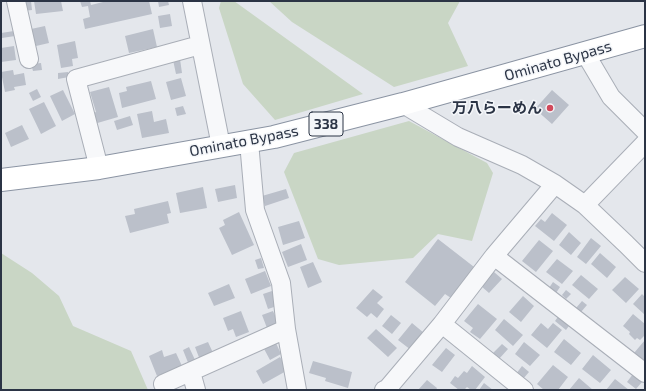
<!DOCTYPE html>
<meta charset="utf-8">
<style>
body{margin:0}
#map{position:relative;width:646px;height:391px;overflow:hidden;background:#e4e7ec;font-family:"Exo 2",sans-serif}
canvas{display:block}
.frame{position:absolute;inset:0;border:2px solid #2b3445;pointer-events:none}
</style>
<div id="map">
<canvas width="646" height="391"></canvas>
<div class="frame"></div>
</div>
<script>
const ctx = document.querySelector('canvas').getContext('2d');
ctx.lineJoin = 'round';
function fillPath(path, color) {
  ctx.fillStyle = color;
  ctx.fill(path, 'evenodd');
}
function toPath(rows) {
  const path = new Path2D();
  for (const r of rows) {
    path.moveTo(r[0], r[1]);
    for (let i = 2; i < r.length; i += 2) path.lineTo(r[i], r[i + 1]);
  }
  return path;
}
function trace(path, color, width, dash) {
  ctx.strokeStyle = color;
  ctx.lineWidth = width;
  ctx.lineCap = dash ? 'butt' : 'round';
  ctx.setLineDash(dash || []);
  ctx.stroke(path);
}
function label(font, color, halo, rows, align = 'center') {
  ctx.font = font + ' "Exo 2","Noto Sans JP",sans-serif';
  ctx.lineWidth = 3;
  ctx.setLineDash([]);
  ctx.textBaseline = 'middle';
  ctx.strokeStyle = halo;
  ctx.fillStyle = color;
  for (const [text, x, y, turn = 0] of rows) {
    ctx.save();
    ctx.translate(x, y);
    ctx.rotate((+turn || 0) * Math.PI / 180);
    ctx.textAlign = isNaN(turn) ? turn : align;
    if (halo) ctx.strokeText(text, 0, 0);
    ctx.fillText(text, 0, 0);
    ctx.restore();
  }
}
fillPath(toPath([
 [221,1,234,1,363,94,275,120,243,84,219,8],
 [269,1,460,1,448,23,468,66,394,87,292,22],
 [409,121,487,163,493,173,472,241,438,234,413,258,339,265,318,259,284,172,294,153],
 [1,253,32,273,59,296,73,326,131,351,148,390,1,390]
]), '#c9d6c5');
fillPath(toPath([
 [22,1,31,1,32,10,24,11],
 [34,1,61,1,63,11,36,14],
 [80,1,90,1,91,5,107,1,149,1,152,14,85,29,83,19,90,17,88,6,82,7],
 [158,1,168,1,169,5,159,7],
 [170,14,172,26,160,28,158,16],
 [45,26,49,43,36,46,31,29],
 [153,29,157,47,129,53,125,36],
 [14,31,15,36,2,38,1,33],
 [75,41,78,58,72,59,73,66,61,68,57,45],
 [14,46,16,60,1,62,1,48],
 [180,59,182,73,176,74,173,60],
 [41,63,42,70,33,71,31,64],
 [13,70,14,75,24,73,26,85,14,87,15,90,5,92,1,72],
 [68,72,69,77,58,79,58,73],
 [181,78,186,96,171,100,166,82],
 [151,81,156,99,122,108,119,93,127,91,126,87],
 [109,87,118,117,94,124,91,114,96,112,90,92],
 [37,89,41,97,33,101,29,93],
 [63,90,75,114,62,121,50,96],
 [552,90,569,105,552,124,535,109],
 [44,102,56,126,41,134,29,109],
 [183,106,186,114,177,116,175,108],
 [152,111,154,122,166,119,169,133,142,138,137,114],
 [130,116,133,125,117,130,114,121],
 [22,125,29,139,11,147,5,133],
 [235,185,237,198,218,202,215,189],
 [203,187,207,208,180,213,176,193],
 [286,189,289,198,265,206,262,196],
 [168,201,171,213,167,214,169,223,130,233,125,216,135,214,134,209],
 [239,212,254,245,232,255,219,228,225,225,223,220],
 [552,213,567,225,554,241,535,226,541,219,545,222],
 [299,221,305,238,283,245,278,227],
 [569,232,581,243,571,255,559,245],
 [591,238,601,246,586,264,577,257],
 [438,239,478,270,454,300,445,294,435,306,405,282],
 [539,240,553,251,536,272,522,261],
 [301,244,307,260,288,267,282,252],
 [600,253,616,267,607,278,591,264],
 [261,258,264,268,258,269,255,260],
 [557,259,573,271,562,284,546,272],
 [313,262,322,282,308,288,300,267],
 [265,271,271,286,251,294,245,279],
 [494,272,502,279,489,293,481,286],
 [581,275,598,289,589,299,572,285],
 [625,277,639,289,626,303,612,290],
 [553,282,560,287,556,293,549,288],
 [229,284,235,298,214,306,208,293],
 [373,289,383,297,377,303,384,309,377,318,371,313,367,317,356,308],
 [566,290,571,294,566,299,562,295],
 [272,291,277,306,268,309,263,294],
 [642,294,645,297,645,315,633,304],
 [523,296,534,306,521,322,509,312],
 [582,301,587,305,581,312,576,308],
 [478,304,497,319,480,339,470,332,473,328,464,321],
 [241,311,249,332,236,337,233,329,228,331,223,318],
 [273,311,279,325,267,328,262,315],
 [560,314,571,323,566,330,555,321],
 [633,314,645,324,645,335,640,340,637,338,635,340,629,334,630,332,623,326],
 [391,315,401,323,392,334,382,326],
 [504,319,523,335,513,346,495,330],
 [412,323,424,333,411,350,398,340],
 [541,323,548,329,553,323,562,330,547,348,531,335],
 [376,329,397,348,388,357,367,338],
 [564,339,581,353,571,365,554,352],
 [645,340,645,362,634,353],
 [275,341,281,354,270,360,263,347],
 [208,342,214,355,200,360,195,347],
 [524,342,540,355,530,366,515,354],
 [502,344,508,349,499,359,493,353],
 [189,347,196,362,189,365,183,350],
 [446,348,455,355,442,372,432,365],
 [162,350,164,357,176,353,182,366,157,376,149,356],
 [593,355,611,370,600,383,582,369],
 [280,357,288,370,263,384,256,371],
 [313,361,352,372,348,388,325,381,326,378,309,373],
 [553,365,568,377,558,390,544,390,537,384],
 [472,366,485,377,475,390,471,390,467,387,464,390,459,390,450,383,455,376,458,378,464,371,467,373],
 [522,366,529,372,523,379,516,374],
 [633,374,642,382,636,389,627,382],
 [579,378,593,390,569,390],
 [615,379,629,390,606,390],
 [427,380,437,388,436,390,418,390],
 [484,383,493,390,479,390]
]), '#bbc0ca');
const minor = toPath([
 [16,1,29,59],
 [192,1,221,146],
 [585,53,611,97,645,131],
 [403,104,458,137,522,165,555,184,585,205,626,244,645,263],
 [249,142,255,210,281,283,286,329,297,390],
 [99,168,76,79,200,45],
 [585,205,645,143],
 [494,256,645,373],
 [442,324,524,390],
 [191,372,196,390],
 [163,384,286,329],
 [384,390,387,389,442,324,494,256,555,184]
]);
const highway = toPath([
 [1,180,99,168,274,137,403,104,645,36]
]);
trace(minor, '#a9aeb7', 20);
trace(highway, '#8b94a3', 24);
trace(minor, '#f7f8fa', 18);
trace(highway, '#fff', 22);
for (const [x, y, r, color] of [
 [550,108,4,"#d1495b"]
]) {
  const dot = new Path2D();
  dot.arc(x, y, r, 0, 2 * Math.PI);
  ctx.fillStyle = color;
  ctx.fill(dot);
  trace(dot, '#f4f6f9', 1.5);
}
for (const [x, y, w] of [
 [326,124,34]
]) {
  const box = new Path2D();
  box.roundRect(x - w / 2, y - 12, w, 24, 3);
  ctx.fillStyle = '#f4f6f9';
  ctx.fill(box);
  trace(box, '#2b3445', 1);
}
label('bold 14px', '#2b3445', null, [
 ["338",326,124]
]);
label('15px', '#2b3445', '#f4f6f9', [
 ["Ominato Bypass",558,61,-16],
 ["Ominato Bypass",244,141,-11]
]);
label('bold 15px', '#2b3445', '#f4f6f9', [
 ["万八らーめん",542,108]
], 'right');
</script>
